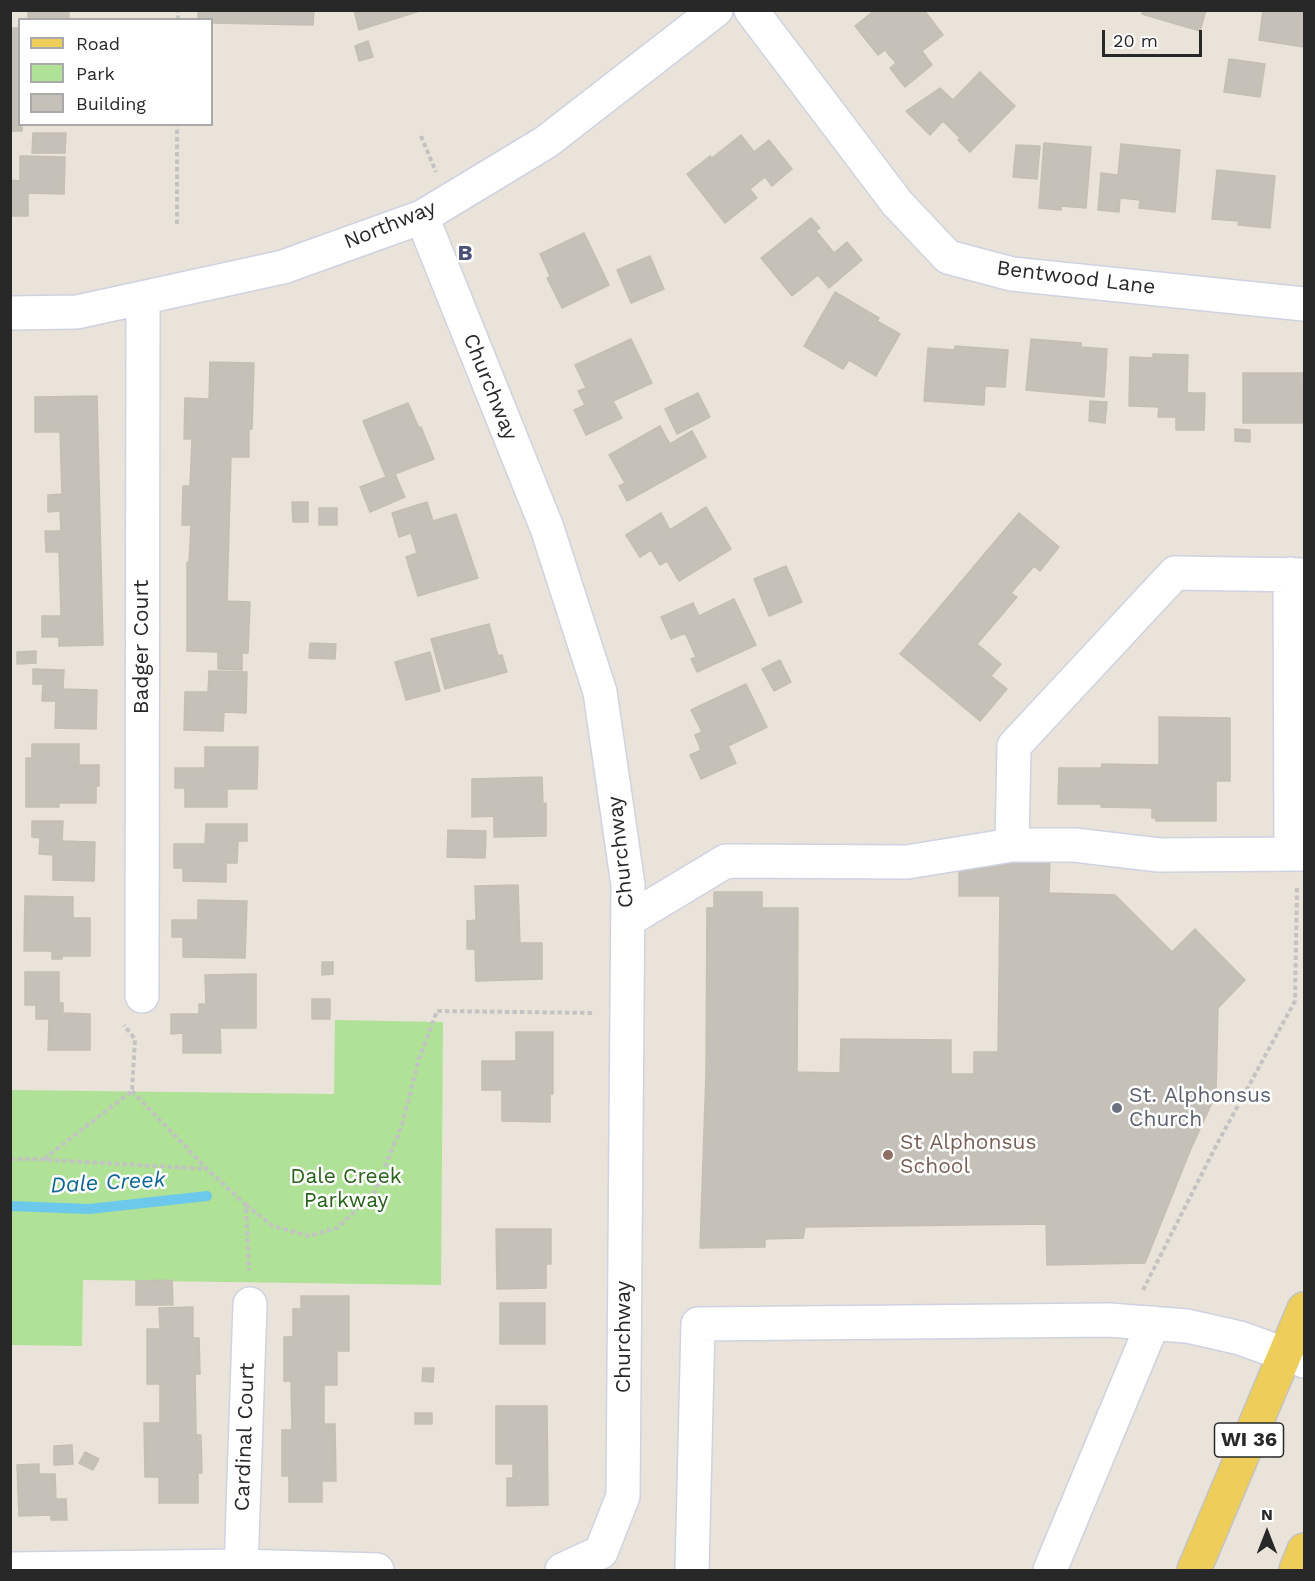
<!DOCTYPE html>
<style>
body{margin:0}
#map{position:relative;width:1315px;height:1581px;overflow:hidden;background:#eae3d9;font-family:"Work Sans",sans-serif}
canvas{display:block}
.frame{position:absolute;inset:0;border:12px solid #282828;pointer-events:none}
.legend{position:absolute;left:18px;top:18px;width:195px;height:108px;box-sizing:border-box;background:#fff;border:2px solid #a9a9a9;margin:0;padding:8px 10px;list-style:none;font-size:18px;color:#282828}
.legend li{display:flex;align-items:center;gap:12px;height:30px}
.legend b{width:30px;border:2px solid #a9a9a9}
.north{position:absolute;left:1237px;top:1503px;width:60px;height:60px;-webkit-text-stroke:4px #fff;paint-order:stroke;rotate:0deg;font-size:16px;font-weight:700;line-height:24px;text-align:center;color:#282828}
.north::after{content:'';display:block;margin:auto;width:21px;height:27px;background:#282828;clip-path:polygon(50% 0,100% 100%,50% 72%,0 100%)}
.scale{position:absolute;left:1102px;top:30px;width:100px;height:27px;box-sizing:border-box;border:3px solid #282828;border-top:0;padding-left:8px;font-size:18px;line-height:21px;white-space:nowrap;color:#282828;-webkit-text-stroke:4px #fff;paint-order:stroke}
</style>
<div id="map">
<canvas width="1315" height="1581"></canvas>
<div class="frame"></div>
<ul class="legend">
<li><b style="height:8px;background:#eecd5b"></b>Road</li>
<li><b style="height:16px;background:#afe196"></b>Park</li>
<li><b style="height:16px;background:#c5c1b8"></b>Building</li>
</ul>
<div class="north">N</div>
<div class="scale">20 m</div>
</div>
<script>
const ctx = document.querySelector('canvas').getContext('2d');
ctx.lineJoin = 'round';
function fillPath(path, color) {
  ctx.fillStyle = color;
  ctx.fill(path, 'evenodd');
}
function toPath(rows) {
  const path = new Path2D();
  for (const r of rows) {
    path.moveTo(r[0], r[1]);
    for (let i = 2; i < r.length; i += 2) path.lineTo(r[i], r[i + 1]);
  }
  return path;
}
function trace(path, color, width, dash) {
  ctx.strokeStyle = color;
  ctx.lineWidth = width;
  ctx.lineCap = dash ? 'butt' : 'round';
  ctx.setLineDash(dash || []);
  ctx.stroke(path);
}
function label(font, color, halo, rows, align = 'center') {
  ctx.font = font + ' "Work Sans",sans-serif';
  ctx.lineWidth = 5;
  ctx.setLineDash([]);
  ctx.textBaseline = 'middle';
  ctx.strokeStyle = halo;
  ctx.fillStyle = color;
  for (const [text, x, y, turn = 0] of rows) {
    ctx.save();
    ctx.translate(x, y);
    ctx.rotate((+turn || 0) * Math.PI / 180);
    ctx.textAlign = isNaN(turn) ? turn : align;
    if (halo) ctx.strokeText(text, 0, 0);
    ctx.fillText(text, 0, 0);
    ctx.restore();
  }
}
fillPath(toPath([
 [335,1020,443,1022,441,1285,83,1280,82,1346,11,1345,11,1090,334,1094]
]), '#afe196');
trace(toPath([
 [10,1206,89,1209,207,1196]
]), '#6dc9ec', 10);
const building = toPath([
 [28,10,69,10,69,20,28,20,28,10],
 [198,10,314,10,313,25,212,23,212,20,198,20,198,10],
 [354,10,423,10,359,30,354,10],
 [875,10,924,10,943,35,922,51,932,65,905,87,890,68,896,63,885,50,878,55,855,26,875,10],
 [1143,10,1206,10,1200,31,1142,14,1143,10],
 [1263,10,1304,10,1304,47,1259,40,1263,10],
 [10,28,20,28,20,124,22,124,22,131,10,131,10,28],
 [368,41,373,57,359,61,355,46,368,41],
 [1229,59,1265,64,1260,97,1224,92,1229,59],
 [980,72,1015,106,970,152,958,140,960,138,943,121,930,135,906,111,940,88,953,100,980,72],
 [33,133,66,133,65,153,32,153,33,133],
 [741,135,754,152,769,140,792,169,772,186,765,177,750,189,757,198,725,223,687,174,710,156,712,158,741,135],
 [1044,143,1091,147,1086,208,1061,206,1061,210,1039,208,1044,143],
 [1121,144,1180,150,1175,212,1139,208,1140,200,1120,198,1119,212,1098,210,1101,173,1118,175,1121,144],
 [1016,145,1040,146,1037,179,1013,177,1016,145],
 [20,156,65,157,64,194,28,193,28,216,10,216,10,180,20,181,20,156],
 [1217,170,1275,176,1270,228,1238,225,1239,221,1212,219,1217,170],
 [811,218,820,228,816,231,834,253,847,242,862,260,829,288,818,275,792,296,761,258,811,218],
 [584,233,609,285,562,308,547,278,550,276,540,254,584,233],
 [650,256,664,289,631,303,617,270,650,256],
 [835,292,879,318,877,321,900,334,876,376,849,360,843,369,804,346,835,292],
 [631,339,652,383,613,401,622,418,586,435,574,410,585,405,578,391,586,388,575,365,631,339],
 [1031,339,1081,343,1081,347,1107,349,1104,397,1026,390,1031,339],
 [955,346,1008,350,1005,387,985,386,984,405,924,401,928,348,955,350,955,346],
 [1153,354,1188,355,1187,393,1205,393,1204,430,1176,430,1176,417,1158,417,1159,407,1129,406,1130,357,1153,358,1153,354],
 [210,362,254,363,252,429,249,429,249,457,231,457,227,601,250,602,248,653,187,651,187,562,189,562,191,525,182,525,183,486,190,486,192,439,184,439,185,398,209,399,210,362],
 [1243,373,1304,373,1303,423,1243,423,1243,373],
 [698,393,710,417,677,434,665,409,698,393],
 [97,396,103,645,59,646,59,637,42,637,42,616,61,616,59,552,46,552,45,531,61,531,60,511,48,512,48,495,62,494,60,432,35,432,35,397,97,396],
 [1090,401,1107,402,1105,423,1089,421,1090,401],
 [408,403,419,428,421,427,434,459,395,474,405,497,370,512,360,487,386,477,363,421,408,403],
 [660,426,670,444,692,431,706,457,627,501,619,486,625,483,609,455,660,426],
 [1235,429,1250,430,1250,442,1235,441,1235,429],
 [292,502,308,502,308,522,293,522,292,502],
 [427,502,433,521,456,514,478,578,418,596,406,557,417,553,411,533,399,537,392,513,427,502],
 [706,507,731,549,679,581,667,561,660,565,651,550,640,557,626,535,661,513,670,530,706,507],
 [319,508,337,508,337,525,319,525,319,508],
 [1019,513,1059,547,1040,571,1034,566,1011,593,1017,597,977,644,1001,664,991,676,1007,689,980,721,900,654,1019,513],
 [786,566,802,602,769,616,754,579,786,566],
 [734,599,756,645,697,672,691,659,696,657,685,633,671,639,661,617,693,603,699,616,734,599],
 [489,624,498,656,502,655,507,672,445,689,431,639,489,624],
 [310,643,336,644,335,659,309,658,310,643],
 [36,651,36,663,17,664,17,652,36,651],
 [218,652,242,653,242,670,218,669,218,652],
 [430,652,440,691,406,700,395,662,430,652],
 [780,660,791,682,774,691,762,669,780,660],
 [33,669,64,670,63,689,97,690,96,729,55,728,56,701,42,701,43,684,33,684,33,669],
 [209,671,247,672,246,713,224,712,223,731,184,730,185,692,208,692,209,671],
 [746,684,767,727,728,746,736,763,701,779,690,755,701,750,695,735,702,732,691,710,746,684],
 [1159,717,1230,718,1230,781,1216,781,1216,821,1156,821,1156,818,1152,818,1152,808,1101,807,1101,804,1058,804,1059,768,1101,768,1102,764,1159,765,1159,717],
 [32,744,79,744,79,765,99,765,99,786,96,786,96,803,59,803,59,807,26,807,26,758,32,758,32,744],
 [205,747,258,747,257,789,227,789,227,807,185,807,185,788,175,788,175,768,205,768,205,747],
 [542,777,543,804,546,803,546,836,494,837,494,816,472,817,472,779,542,777],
 [32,821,63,821,62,841,95,842,94,881,53,880,53,855,39,854,40,838,32,837,32,821],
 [206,824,247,824,247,841,238,841,237,863,226,863,226,882,183,881,183,868,174,868,174,844,205,844,206,824],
 [448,830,486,831,485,858,447,857,448,830],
 [1050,853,1049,893,1115,895,1172,952,1195,929,1245,980,1218,1008,1216,1094,1190,1151,1145,1263,1047,1265,1046,1224,805,1227,803,1238,765,1239,765,1247,700,1248,706,1073,707,908,714,908,714,892,762,892,762,908,798,908,797,1072,840,1073,841,1039,951,1040,951,1074,974,1074,974,1052,998,1052,1000,896,959,896,959,859,1050,853],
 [518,885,520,943,542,943,542,979,476,981,475,949,467,949,467,921,476,920,475,886,518,885],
 [25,896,73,897,73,918,90,918,90,956,62,956,62,959,52,959,52,951,24,951,25,896],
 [198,900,247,901,245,958,183,957,183,937,172,937,172,920,198,920,198,900],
 [322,962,333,962,333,974,322,975,322,962],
 [25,972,59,972,59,1003,63,1003,63,1013,90,1014,90,1050,48,1050,49,1019,36,1019,36,1005,25,1005,25,972],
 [256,974,256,1028,220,1028,221,1053,183,1053,183,1033,171,1034,171,1014,199,1014,199,1004,206,1004,205,975,256,974],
 [312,999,330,999,330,1019,312,1019,312,999],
 [516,1032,553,1032,553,1094,550,1094,550,1122,502,1121,502,1090,482,1090,482,1061,516,1061,516,1032],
 [496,1229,551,1229,551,1264,546,1264,546,1288,497,1289,496,1229],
 [172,1280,173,1305,136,1305,136,1281,172,1280],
 [301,1296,349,1296,349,1351,337,1351,337,1385,324,1385,324,1424,335,1424,336,1481,322,1481,322,1502,289,1502,289,1476,282,1476,282,1430,292,1430,291,1381,284,1381,284,1337,293,1337,293,1309,301,1309,301,1296],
 [500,1303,545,1303,545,1344,500,1344,500,1303],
 [193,1307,193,1338,199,1338,200,1374,195,1374,196,1428,196,1435,201,1435,202,1473,198,1473,198,1503,159,1503,159,1477,145,1477,144,1423,160,1423,160,1384,147,1384,147,1329,160,1329,159,1308,193,1307],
 [423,1368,434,1368,433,1382,422,1381,423,1368],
 [496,1406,547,1406,548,1505,507,1506,507,1478,513,1478,513,1464,496,1464,496,1406],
 [415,1413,432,1413,432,1424,415,1424,415,1413],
 [72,1445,73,1464,54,1465,54,1446,72,1445],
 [85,1452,99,1459,93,1470,79,1463,85,1452],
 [39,1464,39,1474,55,1474,56,1499,66,1499,67,1520,51,1520,51,1515,19,1516,17,1465,39,1464]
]);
fillPath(building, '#c5c1b8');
trace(building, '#c5bfb3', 1.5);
const minor = toPath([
 [751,10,897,203,948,257,1012,274,1304,304],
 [422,217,547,528,600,692,628,885,623,1496,601,1552],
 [10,313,77,312,283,267,422,217,546,142,716,10],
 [1290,574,1291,854],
 [1012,845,1074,845,1159,855,1304,854],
 [628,920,726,861,907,862,1012,845,1014,746,1175,573,1304,575],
 [142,996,143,298],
 [10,1569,241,1566,377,1570],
 [241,1570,250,1304],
 [562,1570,601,1552],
 [692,1570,698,1324,1109,1320,1187,1326,1240,1338,1304,1361],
 [1050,1570,1153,1323]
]);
const major = toPath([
 [1194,1570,1304,1309],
 [1296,1570,1304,1550]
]);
trace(minor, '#cfd2e1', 36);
trace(major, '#c3c3c3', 36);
trace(toPath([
 [178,20,178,10],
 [421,136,436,172],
 [177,224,177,124],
 [132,1091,207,1169,246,1205,249,1271],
 [10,1159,33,1159,207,1169],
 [44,1159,132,1091,135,1039,124,1025],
 [246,1205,273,1226,309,1236,337,1228,374,1193,402,1125,419,1059,437,1011,595,1013],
 [1143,1290,1217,1144,1295,1001,1297,888]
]), '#c3c3c3', 4, [4.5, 3]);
trace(minor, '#fff', 33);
trace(major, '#eecd5b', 33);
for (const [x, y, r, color] of [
 [1117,1108,6,"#6b7280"],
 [888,1155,6,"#8d6e63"]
]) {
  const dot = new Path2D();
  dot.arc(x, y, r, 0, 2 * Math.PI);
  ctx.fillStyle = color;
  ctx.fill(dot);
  trace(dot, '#fff', 2);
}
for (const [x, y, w] of [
 [1249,1440,69]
]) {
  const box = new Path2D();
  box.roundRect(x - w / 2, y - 17, w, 34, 4.5);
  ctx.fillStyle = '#fff';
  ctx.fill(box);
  trace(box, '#282828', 1.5);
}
label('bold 20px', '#282828', null, [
 ["WI 36",1249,1440]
]);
label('21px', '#282828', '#fff', [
 ["Northway",390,225,-22],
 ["Bentwood Lane",1076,278,7],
 ["Churchway",490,387,68],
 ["Badger Court",142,647,-90],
 ["Churchway",621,852,-96],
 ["Churchway",624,1337,-90],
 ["Cardinal Court",245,1437,-88]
]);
label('21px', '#5b616d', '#fff', [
 ["St. Alphonsus",1129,1096],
 ["Church",1129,1120]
], 'left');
label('21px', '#785e54', '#fff', [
 ["St Alphonsus",900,1143],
 ["School",900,1167]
], 'left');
label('21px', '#29631a', '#fff', [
 ["Dale Creek",346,1177],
 ["Parkway",346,1201]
]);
label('bold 22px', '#495177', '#fff', [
 ["B",465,254]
]);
label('italic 22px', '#0f6695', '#fff', [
 ["Dale Creek",108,1183,-3]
]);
</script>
